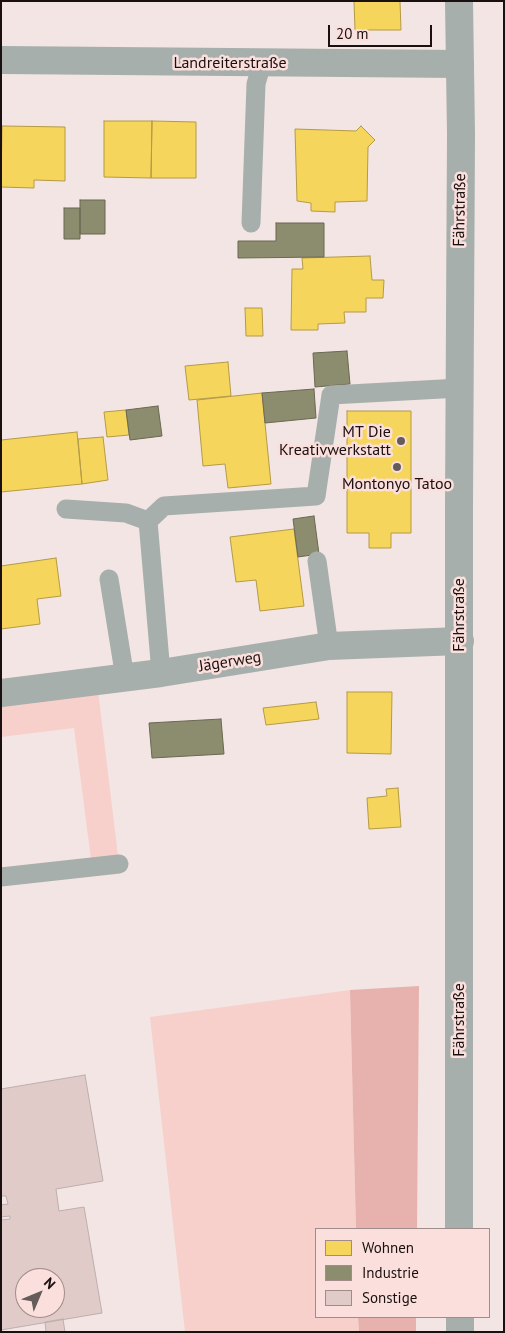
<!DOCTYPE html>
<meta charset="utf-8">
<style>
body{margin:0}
#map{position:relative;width:505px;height:1333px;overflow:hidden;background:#f3e5e3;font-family:"PT Sans",sans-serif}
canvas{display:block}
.frame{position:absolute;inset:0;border:2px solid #19100f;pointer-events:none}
.legend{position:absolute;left:315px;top:1228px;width:175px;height:90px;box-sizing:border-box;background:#fadfdc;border:1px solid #a08c8a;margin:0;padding:6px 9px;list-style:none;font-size:15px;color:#19100f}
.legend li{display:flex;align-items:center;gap:10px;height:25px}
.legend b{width:25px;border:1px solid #a08c8a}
.north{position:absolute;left:15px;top:1268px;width:50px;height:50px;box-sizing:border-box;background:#fadfdc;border:1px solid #a08c8a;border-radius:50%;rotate:45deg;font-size:14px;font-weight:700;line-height:20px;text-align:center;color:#19100f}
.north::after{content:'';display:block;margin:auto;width:18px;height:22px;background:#655b59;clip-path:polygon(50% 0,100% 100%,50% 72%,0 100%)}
.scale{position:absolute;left:328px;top:25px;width:104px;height:22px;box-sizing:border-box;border:2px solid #19100f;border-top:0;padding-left:6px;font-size:15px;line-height:18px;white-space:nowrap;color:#19100f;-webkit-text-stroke:4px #fadfdc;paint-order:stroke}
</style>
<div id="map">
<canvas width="505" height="1333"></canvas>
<div class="frame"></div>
<ul class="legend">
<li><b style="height:14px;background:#f6d55c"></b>Wohnen</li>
<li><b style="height:14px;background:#8c8c6e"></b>Industrie</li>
<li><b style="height:14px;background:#e1cbc8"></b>Sonstige</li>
</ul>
<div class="north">N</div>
<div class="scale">20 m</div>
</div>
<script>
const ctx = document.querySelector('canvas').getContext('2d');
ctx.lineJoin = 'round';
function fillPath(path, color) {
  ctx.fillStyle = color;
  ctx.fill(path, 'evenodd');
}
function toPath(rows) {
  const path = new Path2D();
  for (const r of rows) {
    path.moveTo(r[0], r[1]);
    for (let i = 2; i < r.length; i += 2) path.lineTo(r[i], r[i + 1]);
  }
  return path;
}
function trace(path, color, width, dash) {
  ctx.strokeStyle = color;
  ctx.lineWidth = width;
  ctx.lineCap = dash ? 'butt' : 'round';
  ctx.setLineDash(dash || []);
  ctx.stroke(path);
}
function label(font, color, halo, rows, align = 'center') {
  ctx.font = font + ' "PT Sans",sans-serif';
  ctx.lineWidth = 5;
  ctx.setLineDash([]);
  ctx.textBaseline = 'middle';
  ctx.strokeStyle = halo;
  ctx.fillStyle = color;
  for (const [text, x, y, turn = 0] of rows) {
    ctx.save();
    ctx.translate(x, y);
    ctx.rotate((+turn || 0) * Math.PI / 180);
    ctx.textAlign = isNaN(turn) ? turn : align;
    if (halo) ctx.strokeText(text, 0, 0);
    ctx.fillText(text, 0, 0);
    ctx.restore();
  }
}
fillPath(toPath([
 [97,682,119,864,92,867,74,728,1,737,1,693],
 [350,990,356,1229,316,1229,316,1317,358,1317,359,1332,185,1332,150,1017]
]), '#f8d0cb');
fillPath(toPath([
 [419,986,417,1229,356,1229,350,990],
 [358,1317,416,1317,416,1332,359,1332]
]), '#e7b2ae');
const homes = toPath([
 [354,1,400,1,401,30,355,30,354,1],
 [104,121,152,121,151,178,104,177,104,121],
 [152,121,196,122,196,178,151,178,152,121],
 [2,126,65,127,65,181,34,180,34,188,1,187,2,126],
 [361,126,375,140,368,147,367,201,335,202,335,212,311,211,311,203,297,201,295,129,356,131,361,126],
 [370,256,372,280,384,280,383,298,366,298,366,312,344,312,345,323,318,324,318,330,291,330,292,269,303,269,302,258,370,256],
 [245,308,262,308,263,336,246,336,245,308],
 [228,362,231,396,189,400,185,366,228,362],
 [262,393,271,484,228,488,225,464,203,466,197,400,262,393],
 [126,410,129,435,107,437,104,412,126,410],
 [347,411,411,411,411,533,391,533,391,548,369,548,369,533,347,533,347,411],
 [77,432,82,484,1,492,1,440,77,432],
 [103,437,108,480,82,484,78,439,103,437],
 [294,529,304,606,260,611,256,580,236,582,230,537,294,529],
 [56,558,61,596,37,599,40,624,1,629,1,566,56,558],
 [347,692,392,692,391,754,347,753,347,692],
 [316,702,319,719,266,725,263,708,316,702],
 [398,788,401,827,369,829,367,798,387,796,386,789,398,788]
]);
fillPath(homes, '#f6d55c');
trace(homes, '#b49a45', 1);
const industry = toPath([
 [80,200,105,200,105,234,80,234,80,200],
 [64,208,80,208,80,239,64,239,64,208],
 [276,223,324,223,324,257,238,258,238,241,276,241,276,223],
 [347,351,350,384,315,387,313,353,347,351],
 [314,389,316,418,265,423,262,393,314,389],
 [158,406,162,436,130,440,126,410,158,406],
 [314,516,319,554,298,557,293,519,314,516],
 [221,719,224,754,152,758,149,723,221,719]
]);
fillPath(industry, '#8c8c6e');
trace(industry, '#6a6752', 1);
const building = toPath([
 [85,1075,103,1181,56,1189,59,1211,84,1207,102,1313,1,1330,1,1220,10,1219,10,1216,1,1217,1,1205,8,1204,6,1196,1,1196,1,1089,85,1075],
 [25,1278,55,1278,55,1308,25,1308,25,1278],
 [63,1319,65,1332,46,1332,45,1322,63,1319]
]);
fillPath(building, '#e1cbc8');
trace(building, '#baafae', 1);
trace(toPath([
 [251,223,256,84,262,63],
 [66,509,126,513,148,521],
 [317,561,329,646],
 [109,579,125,678],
 [161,673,148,521,164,506,316,496,331,395,460,388],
 [1,877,119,864]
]), '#a6afac', 19);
trace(toPath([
 [1,60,460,64],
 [1,693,161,673,329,646,460,641]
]), '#a6afac', 28);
trace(toPath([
 [459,1229,459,505,461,134,459,1],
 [460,1317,460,1332]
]), '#a6afac', 28);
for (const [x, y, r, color] of [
 [401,441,5,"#655b59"],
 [397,467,5,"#655b59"]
]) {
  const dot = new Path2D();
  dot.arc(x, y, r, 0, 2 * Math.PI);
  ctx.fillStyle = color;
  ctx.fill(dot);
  trace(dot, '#fadfdc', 2);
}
label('16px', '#19100f', '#fadfdc', [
 ["Landreiterstraße",230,63],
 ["Fährstraße",460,210,-89],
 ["Fährstraße",459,615,-90],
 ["Jägerweg",230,662,-9],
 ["Fährstraße",459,1020,-90]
]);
label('16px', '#19100f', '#fadfdc', [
 ["MT Die",391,432],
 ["Kreativwerkstatt",391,450],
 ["Montonyo Tatoo",397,484,"center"]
], 'right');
</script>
